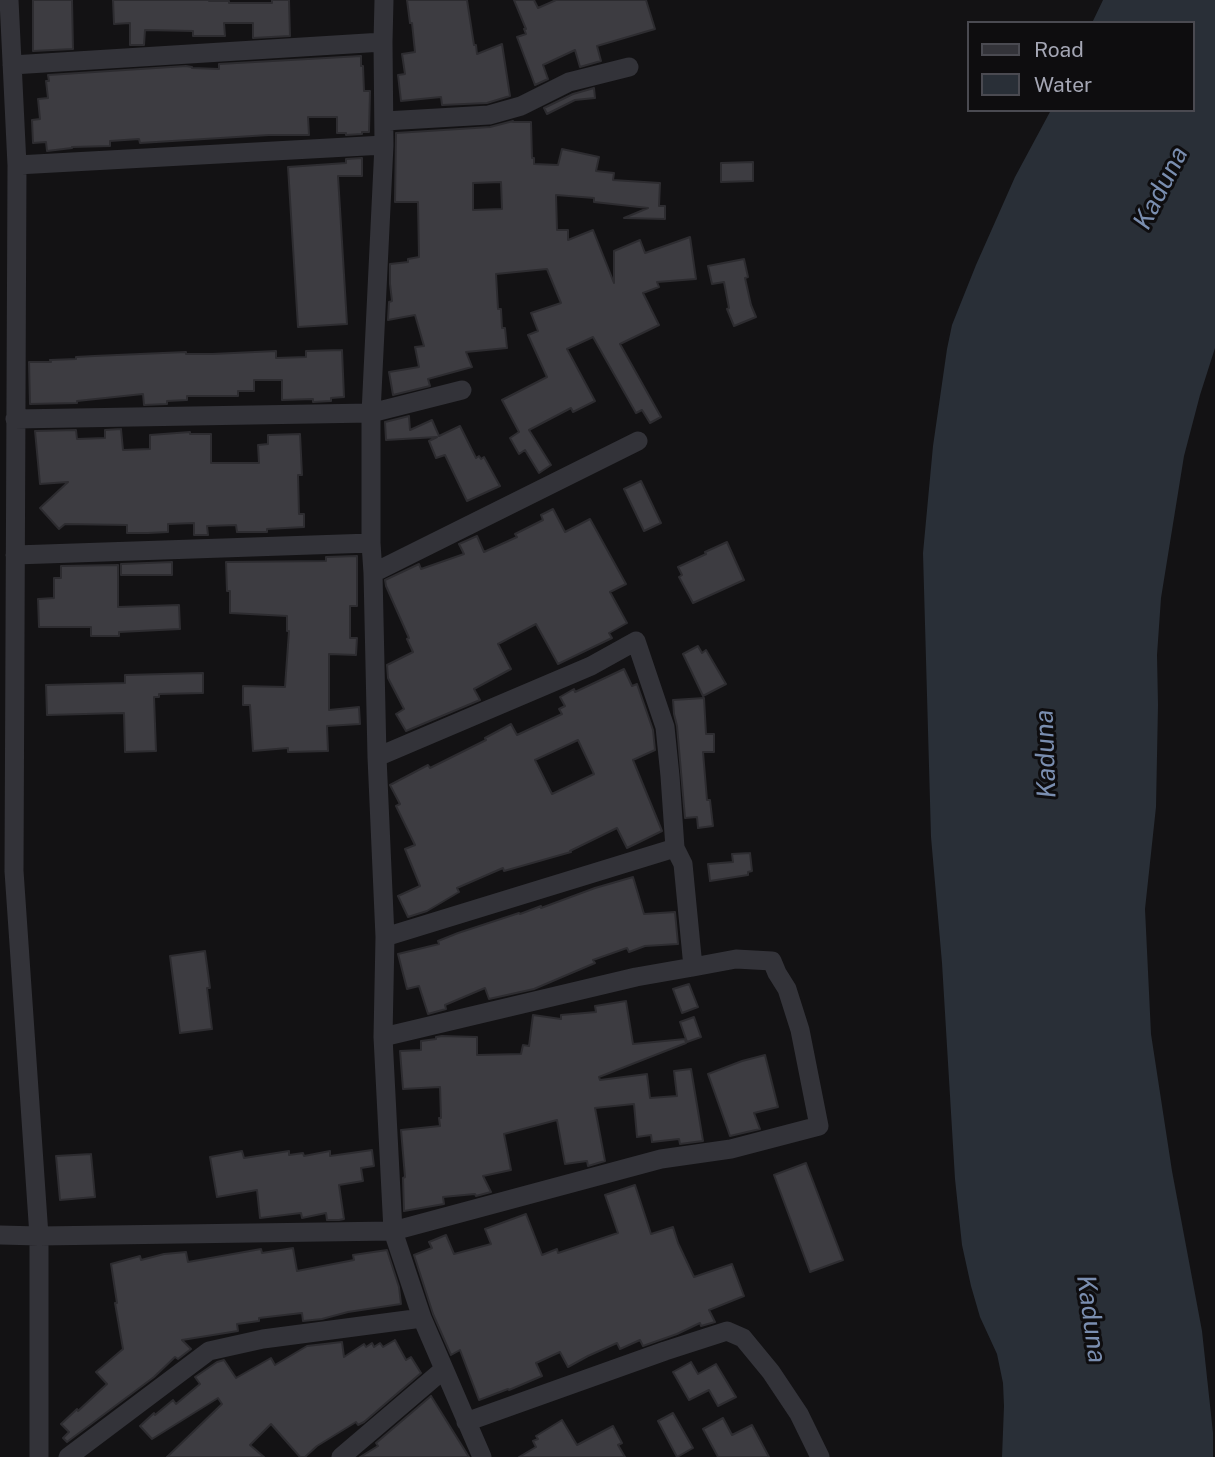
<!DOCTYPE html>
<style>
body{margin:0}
#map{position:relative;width:1215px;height:1457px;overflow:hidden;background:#131214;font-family:"Public Sans",sans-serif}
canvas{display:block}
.legend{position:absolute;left:967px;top:21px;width:228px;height:91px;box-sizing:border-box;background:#0e0d0f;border:2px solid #4a4a51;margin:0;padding:9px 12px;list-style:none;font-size:21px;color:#a4a6b4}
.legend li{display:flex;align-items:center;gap:14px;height:35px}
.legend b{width:35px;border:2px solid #4a4a51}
</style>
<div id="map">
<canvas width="1215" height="1457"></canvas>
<ul class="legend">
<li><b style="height:9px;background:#333339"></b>Road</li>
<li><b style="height:19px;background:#292f37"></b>Water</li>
</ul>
</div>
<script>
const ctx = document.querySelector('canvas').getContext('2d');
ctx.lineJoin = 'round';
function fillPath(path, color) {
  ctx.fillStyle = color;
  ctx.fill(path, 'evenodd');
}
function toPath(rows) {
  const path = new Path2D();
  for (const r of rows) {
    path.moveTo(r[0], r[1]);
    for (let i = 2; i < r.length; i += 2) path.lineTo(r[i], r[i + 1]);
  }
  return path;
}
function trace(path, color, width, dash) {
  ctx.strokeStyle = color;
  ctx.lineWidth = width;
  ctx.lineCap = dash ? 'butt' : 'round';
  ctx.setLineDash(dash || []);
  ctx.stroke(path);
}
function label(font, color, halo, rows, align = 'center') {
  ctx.font = font + ' "Public Sans",sans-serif';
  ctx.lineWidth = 6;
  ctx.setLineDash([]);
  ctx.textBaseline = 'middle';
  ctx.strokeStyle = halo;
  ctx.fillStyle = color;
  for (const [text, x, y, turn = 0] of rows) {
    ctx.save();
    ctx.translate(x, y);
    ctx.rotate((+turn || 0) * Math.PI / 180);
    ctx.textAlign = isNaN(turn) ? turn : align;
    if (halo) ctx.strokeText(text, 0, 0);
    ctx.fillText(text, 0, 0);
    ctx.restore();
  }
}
fillPath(toPath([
 [1103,0,1215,0,1215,348,1200,395,1184,456,1161,598,1157,655,1158,705,1156,807,1145,909,1151,1034,1172,1171,1202,1331,1213,1433,1213,1457,1002,1457,1004,1406,1003,1383,997,1354,980,1317,971,1286,962,1245,955,1179,942,963,931,837,923,553,933,446,947,349,952,325,976,265,1015,177,1051,110,1192,110,1192,23,1092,23]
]), '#292f37');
const building = toPath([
 [33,0,72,0,73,49,33,51,33,0],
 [113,0,209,0,209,1,229,1,229,3,272,3,272,0,289,0,290,36,253,38,253,23,224,23,225,36,193,36,193,31,145,30,144,45,130,45,130,23,114,24,113,0],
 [407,0,467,0,474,45,476,45,477,54,502,44,510,96,487,103,442,105,441,97,401,101,398,75,405,74,402,54,415,52,412,23,410,23,407,0],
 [514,0,534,0,538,8,556,0,646,0,655,29,597,46,601,61,580,67,575,50,543,65,548,79,535,85,517,37,526,34,524,29,526,29,514,0],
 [361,56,361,66,363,66,364,91,370,91,369,132,362,132,362,134,346,135,346,133,337,133,337,117,308,117,309,135,269,135,140,143,139,139,110,141,110,146,72,147,72,148,47,151,46,142,33,143,32,120,40,119,38,99,48,98,46,81,49,81,48,75,186,66,192,67,192,68,219,69,219,64,361,56],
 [594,88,595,98,575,100,547,114,544,108,573,94,594,88],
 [513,121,513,122,531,122,532,158,534,158,534,164,558,165,562,149,599,157,596,171,614,173,613,180,660,183,659,206,665,206,665,219,624,218,648,208,594,202,594,198,556,195,557,230,568,230,568,240,593,230,614,283,614,251,640,240,645,253,690,237,696,279,657,282,659,287,643,293,659,325,620,344,661,417,650,423,642,410,636,413,593,337,567,349,595,401,573,412,571,408,529,430,551,465,539,473,525,450,519,454,510,438,519,432,502,400,547,377,528,335,538,331,531,313,561,303,547,269,496,274,498,309,501,309,502,328,505,328,507,348,466,352,472,367,428,379,430,386,393,395,389,372,419,367,415,347,424,346,415,315,388,320,389,302,392,301,390,284,390,264,408,262,408,259,419,257,418,202,395,202,396,133,490,127,513,121],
 [501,182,502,209,473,210,473,183,501,182],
 [362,158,362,176,338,176,347,324,298,327,288,167,346,163,346,159,362,158],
 [753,162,753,181,721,182,721,163,753,162],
 [744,259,748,277,745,278,751,305,756,317,734,326,727,309,729,308,724,282,712,284,708,266,744,259],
 [342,350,344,397,331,398,331,401,313,402,313,399,282,400,282,380,254,380,254,391,238,391,238,396,187,396,187,400,167,401,167,404,144,405,143,394,77,401,77,403,30,404,29,362,51,362,50,360,76,359,76,357,94,356,186,352,186,354,212,354,276,351,276,358,306,357,306,351,342,350],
 [409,416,410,430,432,420,439,436,460,426,476,458,479,456,481,459,484,457,500,486,467,501,445,455,436,458,429,441,437,437,386,440,385,422,409,416],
 [121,429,123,450,150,449,150,435,190,432,190,434,211,434,211,463,259,463,258,445,268,444,268,435,300,434,302,475,298,475,299,514,304,514,304,527,267,529,267,532,237,532,236,525,207,526,208,535,194,535,194,523,168,524,168,532,148,533,127,533,127,525,65,524,59,529,40,508,68,482,40,484,35,431,76,430,77,439,105,438,105,430,121,429],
 [641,481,661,523,644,531,624,489,641,481],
 [553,509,565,532,590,519,626,584,610,592,627,623,609,633,612,638,558,664,536,624,498,644,511,669,474,689,480,700,406,731,396,714,404,709,388,678,387,665,413,652,407,639,409,638,386,586,385,580,419,564,421,569,464,554,459,544,477,536,484,552,517,537,515,534,543,520,541,515,553,509],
 [727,542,744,580,693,603,679,577,682,575,678,567,706,554,705,552,727,542],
 [357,556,357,606,350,606,350,638,357,638,356,655,329,654,329,710,359,707,360,724,327,726,328,751,288,752,288,748,253,751,250,705,243,705,243,686,285,687,289,631,287,631,287,616,230,613,230,591,227,591,226,562,326,561,326,557,357,556],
 [172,562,172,575,121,575,121,564,172,562],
 [118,565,118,607,179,605,180,629,119,632,119,636,91,636,91,627,39,627,38,599,54,598,54,578,61,578,61,566,118,565],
 [698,646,702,653,706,650,726,684,703,696,683,654,698,646],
 [624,669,632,686,637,684,653,730,655,750,633,760,662,831,627,848,617,828,570,851,571,852,504,871,503,868,457,888,459,892,427,911,408,917,398,896,420,886,405,849,415,845,396,806,400,804,390,785,428,765,430,768,486,740,485,738,511,724,517,735,562,714,559,709,565,706,560,697,574,689,575,692,624,669],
 [578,740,594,774,552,794,535,760,578,740],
 [203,673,203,693,159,694,159,697,154,697,156,751,125,752,124,713,47,715,46,685,125,683,125,675,203,673],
 [704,698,706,734,714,734,714,752,703,752,707,800,710,800,713,826,698,828,697,817,685,818,677,726,674,714,673,700,704,698],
 [750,853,752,871,748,872,748,875,710,881,708,864,733,862,732,854,750,853],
 [633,877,644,914,675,912,678,944,645,946,629,952,627,948,593,960,595,963,534,989,489,999,485,988,445,1005,446,1009,428,1014,419,986,407,989,398,954,439,944,438,941,458,933,519,913,520,914,541,906,541,908,595,888,633,877],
 [205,951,210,988,207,988,212,1029,180,1033,170,956,205,951],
 [689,984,698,1007,682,1013,673,989,689,984],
 [626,1001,633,1044,685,1039,686,1043,599,1077,600,1080,647,1074,650,1098,677,1096,674,1071,691,1069,703,1141,680,1144,679,1139,652,1142,651,1135,637,1137,634,1104,595,1108,605,1161,588,1166,587,1161,565,1164,557,1120,504,1134,511,1170,483,1176,491,1192,476,1196,475,1194,443,1197,444,1204,404,1211,403,1178,405,1177,401,1130,440,1126,439,1118,441,1118,440,1087,403,1089,400,1051,421,1050,421,1041,436,1039,436,1037,442,1036,477,1037,477,1055,521,1054,523,1045,529,1046,533,1015,561,1019,561,1015,596,1012,595,1006,626,1001],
 [694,1017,701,1037,687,1042,680,1022,694,1017],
 [765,1055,778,1107,754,1113,760,1129,730,1136,708,1074,742,1061,765,1055],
 [372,1150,374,1166,361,1168,363,1181,339,1185,344,1219,339,1220,327,1220,326,1213,302,1218,301,1213,260,1218,257,1190,217,1197,210,1157,242,1151,244,1158,289,1151,289,1155,303,1153,304,1156,330,1151,330,1156,372,1150],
 [91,1154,95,1197,60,1200,56,1156,91,1154],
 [806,1163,843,1260,810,1272,774,1175,806,1163],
 [635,1185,651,1234,673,1227,678,1243,694,1277,732,1264,744,1296,709,1310,715,1322,701,1326,700,1323,677,1334,643,1346,640,1340,620,1349,617,1343,588,1356,568,1367,560,1352,536,1363,542,1376,509,1390,508,1389,479,1400,460,1350,451,1355,433,1314,414,1255,432,1248,429,1242,446,1235,454,1254,491,1244,485,1229,526,1214,542,1255,557,1249,558,1253,618,1233,605,1195,635,1185],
 [293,1248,297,1271,354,1260,353,1255,387,1250,399,1287,401,1304,348,1312,322,1319,303,1321,302,1313,259,1318,259,1321,237,1324,238,1331,182,1340,191,1349,178,1359,175,1357,154,1377,67,1442,63,1438,69,1432,61,1424,77,1409,78,1411,107,1384,96,1372,123,1349,115,1303,117,1303,111,1264,140,1256,141,1260,164,1254,186,1252,188,1262,261,1249,262,1253,293,1248],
 [395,1340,406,1360,411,1357,421,1373,364,1422,358,1425,356,1422,317,1446,305,1457,300,1457,271,1424,250,1445,264,1457,167,1457,222,1404,218,1398,152,1439,140,1426,154,1413,155,1415,173,1400,176,1404,200,1384,195,1377,217,1362,224,1360,236,1378,271,1358,275,1365,307,1346,342,1342,344,1357,364,1344,366,1347,372,1343,374,1347,380,1343,383,1347,395,1340],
 [691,1362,698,1374,716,1364,736,1397,718,1406,709,1390,689,1400,673,1372,691,1362],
 [431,1396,469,1457,360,1457,378,1446,376,1443,431,1396],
 [673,1413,693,1448,677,1457,658,1421,673,1413],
 [723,1418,732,1435,752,1425,769,1457,718,1457,703,1429,723,1418],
 [562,1420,577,1445,613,1426,622,1443,618,1445,625,1457,519,1457,536,1447,533,1441,538,1439,536,1436,562,1420]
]);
fillPath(building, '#3d3c41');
trace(building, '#2d2c30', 2);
trace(toPath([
 [9,0,17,165,14,871,39,1236,39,1457],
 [384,0,383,42,384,145,371,413,371,543,373,573,377,757,385,937,383,1037,393,1231,422,1318,482,1457],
 [12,65,383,42],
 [385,121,489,115,521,106,569,82,629,67],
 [17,165,384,145],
 [15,419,371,413,462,390],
 [15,555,371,543],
 [373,573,638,441],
 [377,757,591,666,636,641,665,727,670,776,675,848,385,937],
 [383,1037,636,977,693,967,683,864,675,848],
 [0,1235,39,1236,393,1231,661,1159,731,1149,819,1126,800,1030,787,989,777,973,772,961,736,959,693,967],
 [466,1422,665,1351,727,1331,743,1338,771,1372,799,1414,820,1457],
 [68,1457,209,1351,263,1339,422,1318],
 [341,1457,443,1370]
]), '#333339', 19);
label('italic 26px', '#7a8eb0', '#0e0d0f', [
 ["Kaduna",1161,188,-63],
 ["Kaduna",1046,754,-92],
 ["Kaduna",1091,1319,82]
]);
</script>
